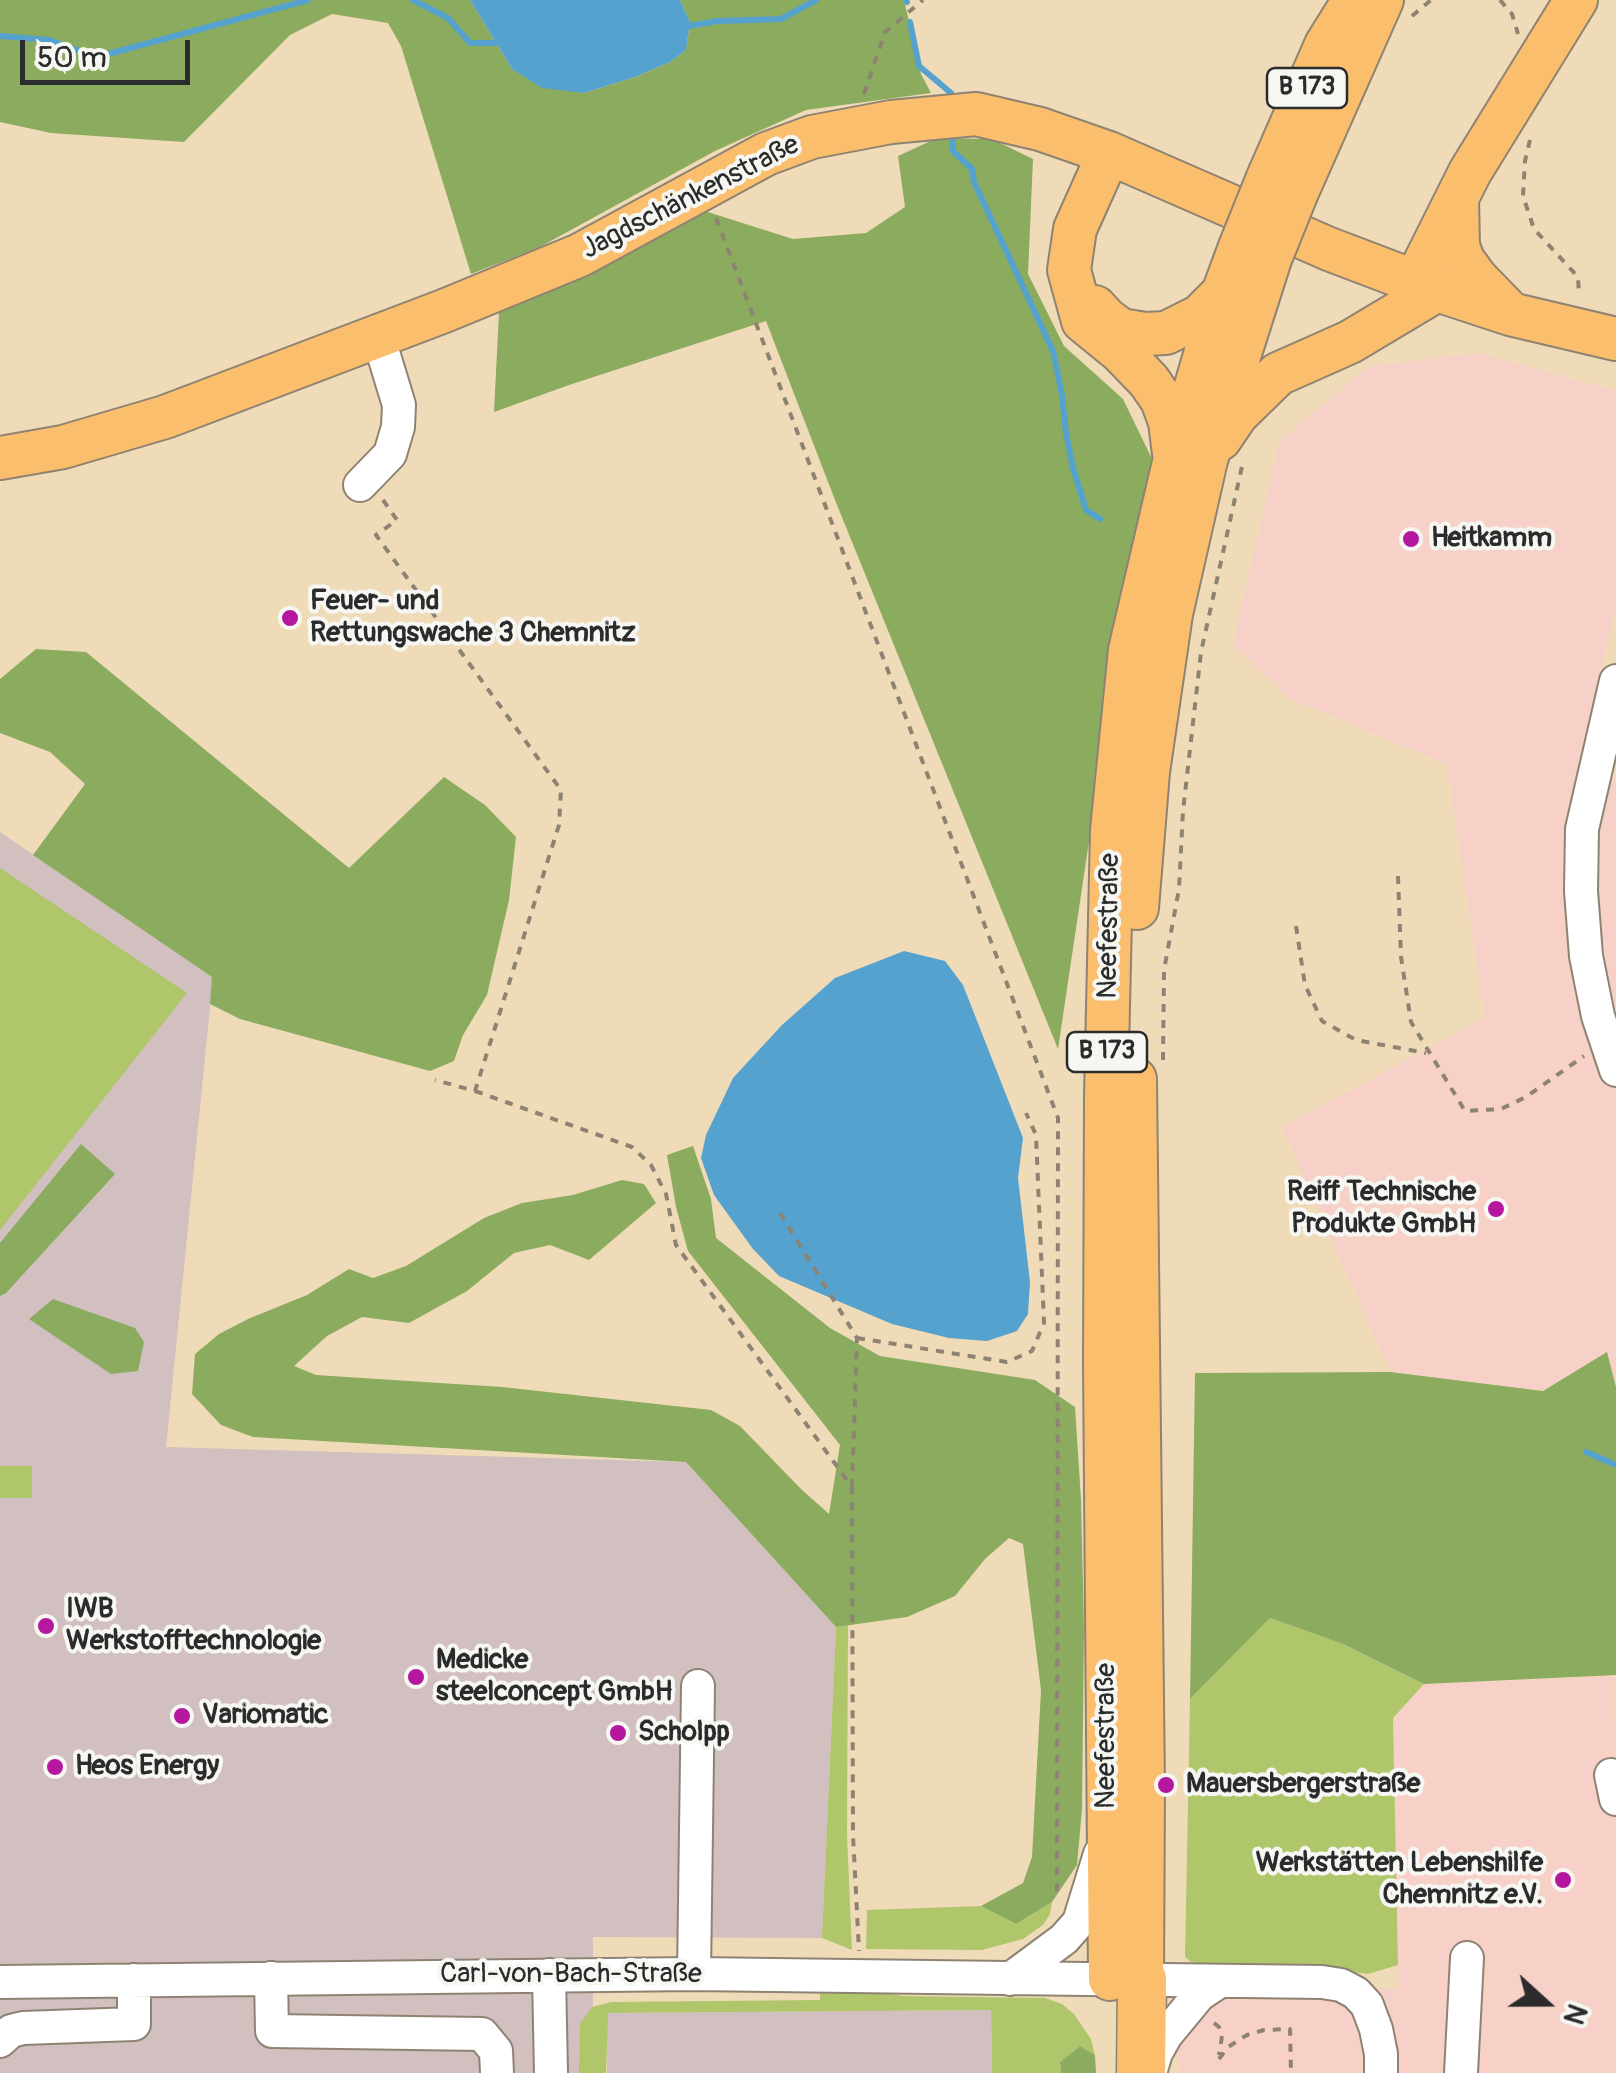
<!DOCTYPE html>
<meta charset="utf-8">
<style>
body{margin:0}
#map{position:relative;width:1616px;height:2073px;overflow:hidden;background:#f0dbb9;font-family:Pangolin,sans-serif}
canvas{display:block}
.north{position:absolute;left:1496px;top:1953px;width:100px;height:100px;-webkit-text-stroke:8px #f6f6f2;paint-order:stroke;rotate:111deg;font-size:28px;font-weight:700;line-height:40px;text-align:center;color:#2b2b2b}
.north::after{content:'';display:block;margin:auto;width:35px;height:45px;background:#2b2b2b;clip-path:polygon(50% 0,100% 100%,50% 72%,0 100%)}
.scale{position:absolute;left:20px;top:40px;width:170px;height:45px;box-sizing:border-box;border:5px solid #2b2b2b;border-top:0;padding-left:12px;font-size:30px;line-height:35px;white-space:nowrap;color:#2b2b2b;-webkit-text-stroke:8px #f6f6f2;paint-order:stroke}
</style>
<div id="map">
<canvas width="1616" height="2073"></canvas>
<div class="north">N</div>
<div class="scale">50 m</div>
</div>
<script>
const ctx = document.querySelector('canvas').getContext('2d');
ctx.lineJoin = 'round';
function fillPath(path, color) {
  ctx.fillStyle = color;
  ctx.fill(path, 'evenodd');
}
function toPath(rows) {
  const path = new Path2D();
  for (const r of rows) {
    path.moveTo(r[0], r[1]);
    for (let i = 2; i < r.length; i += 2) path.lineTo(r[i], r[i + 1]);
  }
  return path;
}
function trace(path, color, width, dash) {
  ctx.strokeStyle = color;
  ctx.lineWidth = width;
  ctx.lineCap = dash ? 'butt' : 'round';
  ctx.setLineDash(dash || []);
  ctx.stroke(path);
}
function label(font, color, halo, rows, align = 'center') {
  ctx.font = font + ' Pangolin,sans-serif';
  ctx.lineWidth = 8;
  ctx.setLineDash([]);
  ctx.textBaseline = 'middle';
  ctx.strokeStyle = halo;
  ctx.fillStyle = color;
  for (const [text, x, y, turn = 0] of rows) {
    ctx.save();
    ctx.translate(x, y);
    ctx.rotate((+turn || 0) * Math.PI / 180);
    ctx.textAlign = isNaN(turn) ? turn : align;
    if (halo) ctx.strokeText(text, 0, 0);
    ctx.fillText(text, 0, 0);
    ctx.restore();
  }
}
fillPath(toPath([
 [1478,353,1616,391,1616,604,1579,769,1616,779,1616,1387,1606,1353,1544,1391,1390,1372,1282,1127,1485,1018,1447,764,1289,698,1233,644,1279,442,1368,367],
 [1614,1676,1616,2073,1179,2073,1171,1978,1398,1989,1393,1718,1424,1684]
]), '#f7d1c8');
fillPath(toPath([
 [0,832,213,977,166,1447,686,1462,836,1627,822,1938,593,1937,593,2073,0,2073],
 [991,2010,992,2073,607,2073,607,2013]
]), '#d2bfc0');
fillPath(toPath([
 [0,868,187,993,0,1230],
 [0,1466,32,1466,32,1498,0,1498],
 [1270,1618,1343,1644,1424,1684,1393,1718,1398,1965,1368,1974,1285,1964,1204,1964,1191,1962,1185,1957,1190,1699],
 [848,1625,847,1835,852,1950,822,1938,836,1627],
 [1052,1902,1050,1914,1043,1925,1023,1939,982,1950,866,1949,867,1910,981,1906,1016,1924],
 [820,1986,848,1986,903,1996,1045,1998,1062,2004,1074,2014,1091,2039,1095,2055,1080,2046,1060,2062,1061,2073,992,2073,991,2010,608,2013,606,2073,579,2073,580,2024,592,2007,611,2002,820,2000]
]), '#afc66b');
fillPath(toPath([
 [0,0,470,0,512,69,584,93,635,77,670,62,686,50,690,22,680,0,904,0,921,74,931,93,806,110,715,151,538,248,471,274,401,46,388,23,332,14,290,35,184,142,51,133,0,122],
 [937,138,992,139,1033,159,1028,274,1064,346,1123,399,1153,461,1115,667,1058,1049,835,500,766,321,572,384,494,412,499,312,535,287,692,207,793,239,866,233,905,207,898,156],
 [36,649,86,652,349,868,444,777,485,805,516,837,509,900,487,995,463,1035,454,1061,430,1071,240,1019,210,1004,212,977,33,855,85,784,50,752,0,733,0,679],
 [81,1144,115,1174,6,1293,0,1296,0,1243],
 [693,1146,711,1199,716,1238,830,1328,880,1356,1035,1380,1075,1407,1081,1500,1084,1629,1082,1809,1077,1865,1052,1902,1016,1924,981,1906,1023,1883,1032,1857,1041,1690,1023,1544,1009,1538,985,1559,955,1596,907,1617,836,1627,686,1462,253,1437,221,1425,192,1394,195,1354,219,1334,248,1319,307,1295,349,1269,373,1278,406,1266,484,1218,522,1203,573,1195,622,1180,644,1184,656,1203,589,1260,550,1245,514,1253,467,1291,409,1323,362,1317,327,1336,294,1366,316,1375,502,1387,711,1410,740,1426,801,1489,829,1514,840,1445,688,1251,676,1207,667,1155],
 [53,1299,135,1328,144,1342,138,1371,111,1374,29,1319],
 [1607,1352,1616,1387,1616,1675,1424,1684,1343,1644,1270,1618,1190,1699,1195,1373,1390,1372,1543,1391],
 [1080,2046,1095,2055,1096,2073,1061,2073,1060,2062]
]), '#8bab5f');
fillPath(toPath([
 [470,0,680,0,690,22,686,50,670,62,635,77,584,93,542,88,512,69],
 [904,951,945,961,963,985,1023,1138,1018,1178,1030,1282,1028,1314,1017,1331,987,1341,949,1338,892,1324,779,1276,753,1249,714,1195,701,1158,706,1135,733,1078,782,1025,835,978]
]), '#55a2ce');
trace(toPath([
 [413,0,448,18,470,43,496,43],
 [906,0,907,2],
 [910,22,919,66,951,93,951,99],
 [689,26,718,21,781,19,816,0],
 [0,36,49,40,97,57,308,0],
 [952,132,953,151,972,169,974,182,1053,351,1062,395,1066,433,1073,468,1086,510,1100,519],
 [1586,1452,1616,1465]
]), '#55a2ce', 6);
const minor = toPath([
 [360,485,390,454,398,427,399,405,378,336],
 [1616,681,1582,829,1581,891,1586,956,1598,1016,1616,1070],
 [1611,1775,1616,1799],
 [694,1974,698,1686],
 [549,1975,551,2073],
 [271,1978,272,2031,482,2034,496,2051,497,2073],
 [1010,1979,1064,1939,1079,1922,1100,1854],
 [0,1982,694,1974,1322,1982,1341,1985,1356,1993,1367,2005,1376,2029,1381,2054,1381,2073],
 [0,2041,11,2031,23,2028,134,2024,134,1980],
 [1150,2073,1156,2053,1166,2035,1199,1995,1220,1981],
 [1461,2073,1467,1958]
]);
const major = toPath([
 [1109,153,1075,229,1069,270,1083,321,1121,352,1149,381,1162,400,1170,422,1174,454],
 [1267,180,1326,45,1354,0],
 [1297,192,1382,0],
 [1457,200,1458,246,1463,260,1476,278,1510,313],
 [1415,282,1470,172,1576,0],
 [1095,307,1106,319,1121,330,1145,334,1166,333,1200,316,1223,293],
 [1220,439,1237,414,1278,374,1350,342,1437,290],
 [0,458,63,447,165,417,444,311,580,255,766,154,812,137,891,122,976,114,1040,129,1109,153,1329,249,1437,290,1510,314,1616,339],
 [1137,908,1148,772,1171,614,1206,460,1270,259],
 [1135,1079,1143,1787,1142,1979],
 [1110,1979,1105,1363,1106,1095,1112,830,1130,650,1175,458,1223,293,1240,247]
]);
const highway = toPath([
 [1141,2073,1142,1979]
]);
trace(minor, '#8e8372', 36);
trace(major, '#8e8372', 46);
trace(highway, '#8e8372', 51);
trace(toPath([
 [1500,0,1512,14,1518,34],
 [1412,16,1431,0],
 [864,94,885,32,923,0],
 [1530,140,1525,161,1523,196,1534,229,1578,277,1579,295],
 [716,218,1058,1118,1057,1896],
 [383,500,397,520,376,535,561,790,559,825,475,1091,435,1080],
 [1398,876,1401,957,1411,1022,1465,1111,1501,1109,1526,1097,1584,1056],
 [1296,926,1305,985,1322,1021,1356,1040,1426,1053],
 [1163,1060,1164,970,1179,889,1183,811,1201,652,1243,462],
 [475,1091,632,1147,651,1165,666,1194,676,1245,852,1487,853,1835,859,1951],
 [780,1213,857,1338,852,1486],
 [857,1338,1007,1362,1032,1351,1044,1323,1036,1135,1026,1113],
 [1214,2023,1219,2027,1222,2036,1219,2055],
 [1219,2059,1228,2047,1247,2035,1264,2030,1290,2029,1291,2073]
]), '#8e8372', 4, [8, 8]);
trace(minor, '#fff', 32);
trace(major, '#fabe6d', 42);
trace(highway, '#fabe6d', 48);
const majorBridge = toPath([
 [1240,247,1267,180],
 [1270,259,1297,192]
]);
trace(majorBridge, '#8e8372', 46, []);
trace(majorBridge, '#fabe6d', 42);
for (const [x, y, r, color] of [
 [1411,539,10,"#b5179e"],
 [290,618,10,"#b5179e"],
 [1496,1209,10,"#b5179e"],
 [46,1626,10,"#b5179e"],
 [416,1677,10,"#b5179e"],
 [182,1716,10,"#b5179e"],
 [618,1733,10,"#b5179e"],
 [55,1767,10,"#b5179e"],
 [1166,1785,10,"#b5179e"],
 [1563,1880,10,"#b5179e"]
]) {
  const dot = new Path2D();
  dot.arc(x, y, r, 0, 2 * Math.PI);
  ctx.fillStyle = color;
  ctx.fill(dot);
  trace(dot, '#f6f6f2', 4);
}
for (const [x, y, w] of [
 [1307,88,80],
 [1107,1052,80]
]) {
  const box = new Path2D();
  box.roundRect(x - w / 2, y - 20, w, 40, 8);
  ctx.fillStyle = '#f6f6f2';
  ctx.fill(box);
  trace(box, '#2b2b2b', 2.5);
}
label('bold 25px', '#2b2b2b', null, [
 ["B 173",1307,88],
 ["B 173",1107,1052]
]);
label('28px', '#2b2b2b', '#f6f6f2', [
 ["Jagdschänkenstraße",691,198,-27],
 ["Neefestraße",1110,926,-89],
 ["Neefestraße",1107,1736,-90],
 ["Carl-von-Bach-Straße",571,1975]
]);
label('bold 28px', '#2b2b2b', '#f6f6f2', [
 ["Heitkamm",1431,539],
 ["Feuer- und",310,602],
 ["Rettungswache 3 Chemnitz",310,634],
 ["Reiff Technische",1476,1193,"right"],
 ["Produkte GmbH",1476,1225,"right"],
 ["IWB",66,1610],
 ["Werkstofftechnologie",66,1642],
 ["Medicke",436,1661],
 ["steelconcept GmbH",436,1693],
 ["Variomatic",202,1716],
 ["Scholpp",638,1733],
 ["Heos Energy",75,1767],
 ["Mauersbergerstraße",1186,1785],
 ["Werkstätten Lebenshilfe",1543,1864,"right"],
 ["Chemnitz e.V.",1543,1896,"right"]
], 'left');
</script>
